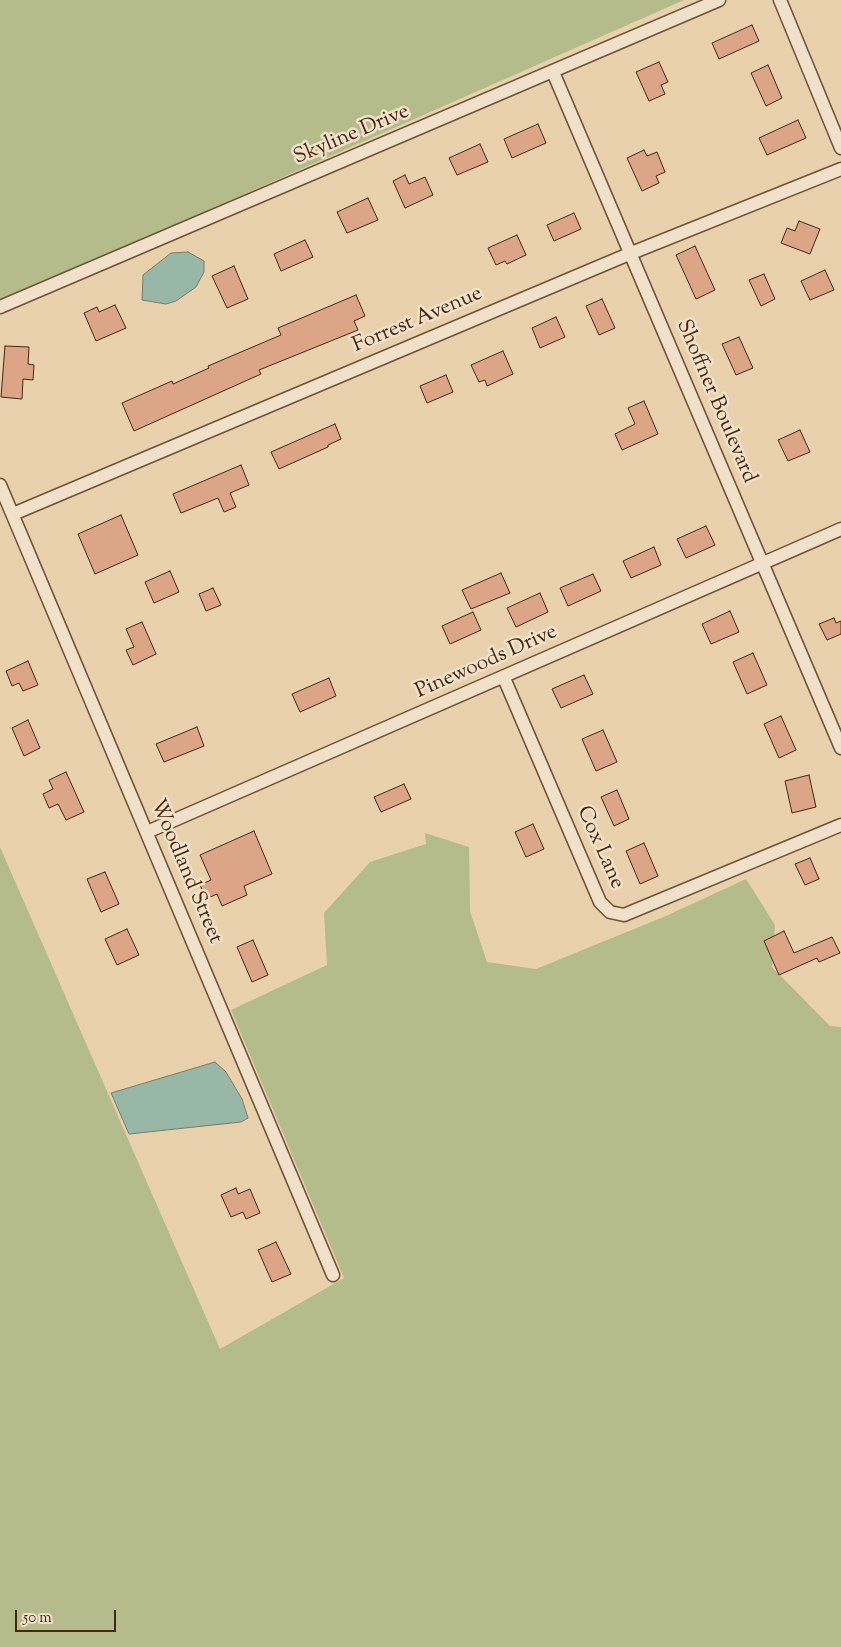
<!DOCTYPE html>
<style>
body{margin:0}
#map{position:relative;width:841px;height:1647px;overflow:hidden;background:#ead1ad;font-family:"Sorts Mill Goudy",serif}
canvas{display:block}
.scale{position:absolute;left:15px;top:1610px;width:101px;height:22px;box-sizing:border-box;border:2px solid #452610;border-top:0;padding-left:6px;font-size:15px;line-height:18px;white-space:nowrap;color:#452610;-webkit-text-stroke:4px #f1e1ca;paint-order:stroke}
</style>
<div id="map">
<canvas width="841" height="1647"></canvas>
<div class="scale">50 m</div>
</div>
<script>
const ctx = document.querySelector('canvas').getContext('2d');
ctx.lineJoin = 'round';
function fillPath(path, color) {
  ctx.fillStyle = color;
  ctx.fill(path, 'evenodd');
}
function toPath(rows) {
  const path = new Path2D();
  for (const r of rows) {
    path.moveTo(r[0], r[1]);
    for (let i = 2; i < r.length; i += 2) path.lineTo(r[i], r[i + 1]);
  }
  return path;
}
function trace(path, color, width, dash) {
  ctx.strokeStyle = color;
  ctx.lineWidth = width;
  ctx.lineCap = dash ? 'butt' : 'round';
  ctx.setLineDash(dash || []);
  ctx.stroke(path);
}
function label(font, color, halo, rows, align = 'center') {
  ctx.font = font + ' "Sorts Mill Goudy",serif';
  ctx.lineWidth = 5;
  ctx.setLineDash([]);
  ctx.textBaseline = 'middle';
  ctx.strokeStyle = halo;
  ctx.fillStyle = color;
  for (const [text, x, y, turn = 0] of rows) {
    ctx.save();
    ctx.translate(x, y);
    ctx.rotate((+turn || 0) * Math.PI / 180);
    ctx.textAlign = isNaN(turn) ? turn : align;
    if (halo) ctx.strokeText(text, 0, 0);
    ctx.fillText(text, 0, 0);
    ctx.restore();
  }
}
fillPath(toPath([
 [0,0,684,0,197,215,0,299],
 [425,833,469,847,470,911,487,962,536,969,666,916,746,879,775,925,772,967,830,1026,841,1027,841,1647,0,1647,0,847,220,1349,344,1278,231,1010,327,965,324,913,370,862,426,844]
]), '#b5bc8b');
const water = toPath([
 [188,252,204,261,204,272,196,287,176,301,166,304,142,300,143,275,171,253,188,252],
 [215,1062,226,1072,242,1099,248,1118,241,1122,129,1134,111,1093,215,1062]
]);
fillPath(water, '#98b7a6');
trace(water, '#777d6a', 1);
const building = toPath([
 [752,25,759,41,719,59,712,43,752,25],
 [659,62,668,82,661,85,665,94,649,101,636,72,659,62],
 [768,65,782,98,766,106,751,73,768,65],
 [798,120,806,138,767,155,759,138,798,120],
 [538,124,546,143,512,158,504,139,538,124],
 [480,144,488,162,457,175,449,158,480,144],
 [644,150,647,156,657,152,665,172,656,176,659,183,642,191,627,158,644,150],
 [405,175,409,184,425,177,433,195,405,208,393,181,405,175],
 [368,198,378,220,347,233,337,212,368,198],
 [574,213,581,229,554,241,547,225,574,213],
 [799,221,820,229,810,254,781,243,787,228,795,231,799,221],
 [517,235,526,255,507,264,505,261,496,265,488,248,517,235],
 [305,240,313,257,281,271,274,254,305,240],
 [695,246,715,290,696,299,676,255,695,246],
 [234,266,248,299,227,308,212,276,234,266],
 [825,270,834,290,810,300,801,281,825,270],
 [764,274,775,299,761,306,749,280,764,274],
 [356,295,365,316,354,321,358,330,259,370,261,374,134,431,122,403,172,381,173,384,209,368,208,366,281,335,278,328,356,295],
 [602,299,615,328,599,335,586,306,602,299],
 [115,305,126,328,96,341,84,313,97,307,99,312,115,305],
 [556,317,565,337,540,348,532,328,556,317],
 [739,337,753,368,736,375,722,344,739,337],
 [5,346,29,347,28,364,34,365,33,380,23,379,22,399,1,397,5,346],
 [503,351,513,374,487,386,485,380,479,382,471,365,503,351],
 [446,375,453,392,427,403,420,386,446,375],
 [644,401,658,434,622,450,615,434,635,424,628,408,644,401],
 [335,424,341,439,328,445,328,447,279,469,271,452,335,424],
 [800,430,810,452,788,461,778,440,800,430],
 [241,465,249,485,230,493,236,507,224,512,218,498,181,513,173,494,241,465],
 [121,515,138,555,95,574,78,534,121,515],
 [706,526,715,545,686,558,677,539,706,526],
 [654,547,661,565,631,578,623,561,654,547],
 [170,571,179,592,154,603,145,582,170,571],
 [501,573,510,593,471,609,462,590,501,573],
 [593,574,601,591,568,606,560,588,593,574],
 [213,588,221,605,206,611,199,594,213,588],
 [540,593,548,612,516,627,507,608,540,593],
 [730,611,739,632,711,644,702,624,730,611],
 [473,612,481,630,450,644,442,626,473,612],
 [834,618,836,623,841,621,841,634,827,640,819,624,834,618],
 [142,622,156,654,133,665,126,650,134,647,126,629,142,622],
 [753,653,767,685,747,694,733,662,753,653],
 [28,661,38,685,23,691,19,683,12,686,6,671,28,661],
 [584,675,593,694,561,708,552,689,584,675],
 [329,678,336,696,300,712,292,694,329,678],
 [781,716,796,750,779,758,764,724,781,716],
 [28,720,40,748,24,756,12,728,28,720],
 [197,727,204,746,164,762,156,744,197,727],
 [603,730,617,762,596,771,582,739,603,730],
 [66,772,84,812,66,820,58,804,49,808,43,794,53,789,49,780,66,772],
 [809,775,816,807,792,813,785,781,809,775],
 [404,784,411,799,381,812,374,797,404,784],
 [617,790,629,819,614,826,601,797,617,790],
 [533,824,544,849,526,857,515,832,533,824],
 [254,831,272,874,244,886,247,895,222,906,217,894,206,899,200,885,211,880,200,855,254,831],
 [644,843,658,876,640,884,626,851,644,843],
 [810,858,819,879,805,885,795,864,810,858],
 [105,872,119,904,101,912,87,879,105,872],
 [127,929,139,955,117,965,105,939,127,929],
 [784,931,794,953,832,937,840,953,819,962,817,958,779,975,764,941,784,931],
 [253,940,268,975,252,982,237,947,253,940],
 [236,1188,238,1194,250,1189,260,1213,246,1219,243,1212,231,1217,221,1195,236,1188],
 [276,1242,291,1274,272,1282,258,1250,276,1242]
]);
fillPath(building, '#dca588');
trace(building, '#452610', 1);
const minor = toPath([
 [780,0,841,148],
 [553,72,841,748],
 [0,307,719,0],
 [0,485,333,1275],
 [13,514,629,254,841,169],
 [504,678,600,902,610,912,624,915,841,825],
 [147,832,841,529]
]);
trace(minor, '#6e5137', 15);
trace(minor, '#f1e1ca', 12);
label('21px', '#452610', '#f1e1ca', [
 ["Skyline Drive",352,136,-23],
 ["Forrest Avenue",418,321,-23],
 ["Shoffner Boulevard",715,402,67],
 ["Pinewoods Drive",487,663,-24],
 ["Cox Lane",599,848,66],
 ["Woodland Street",185,872,67]
]);
</script>
